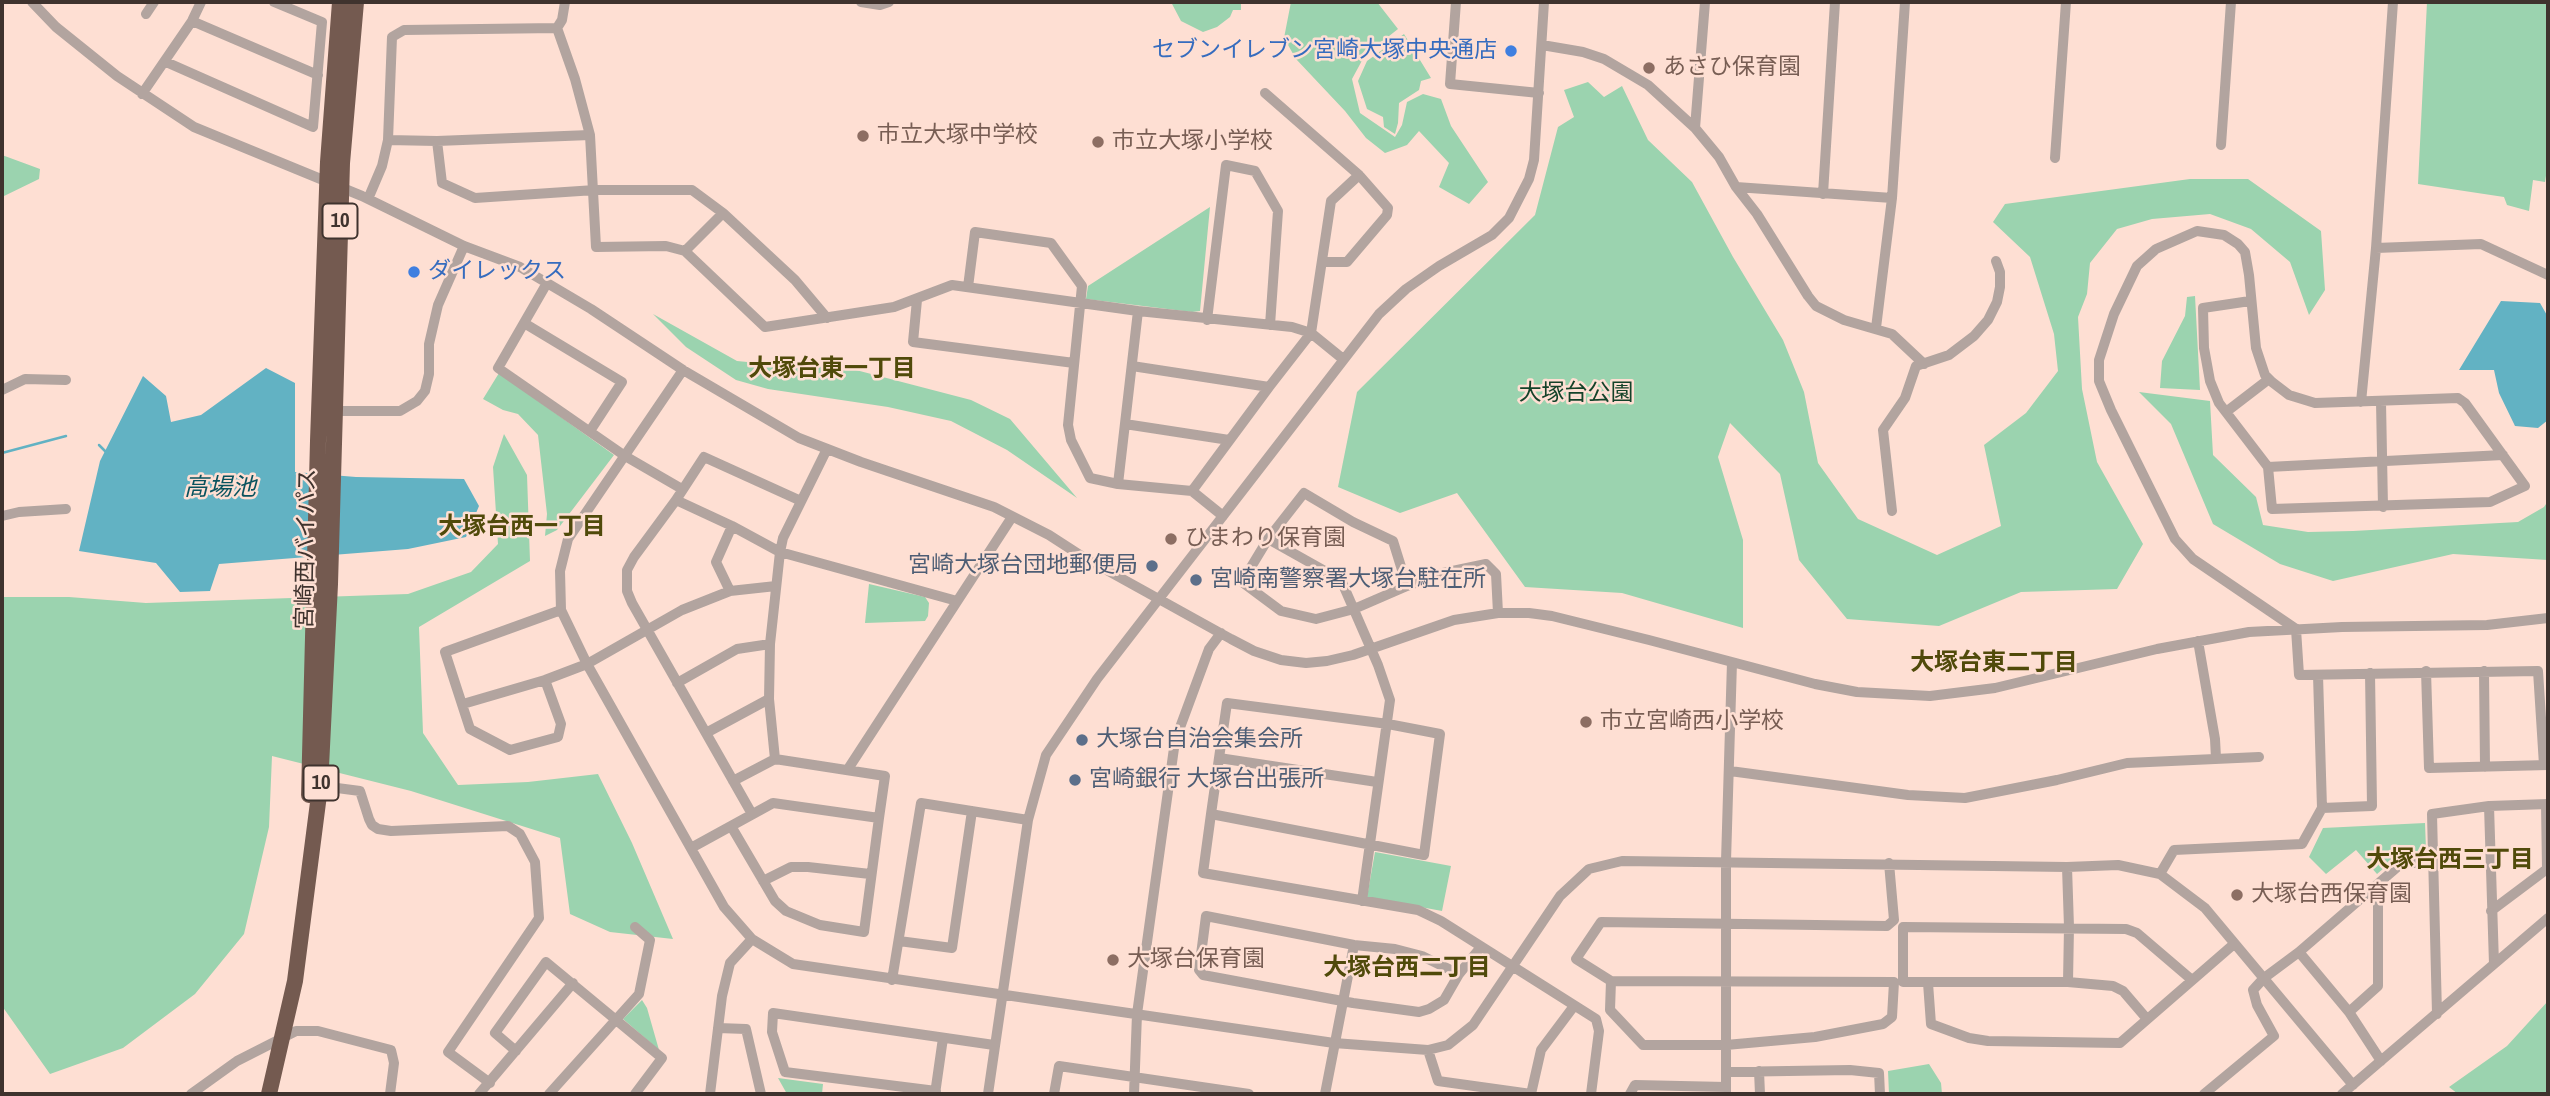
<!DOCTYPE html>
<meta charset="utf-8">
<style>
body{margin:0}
#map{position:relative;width:2550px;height:1096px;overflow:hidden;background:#fedfd3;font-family:"Archivo Narrow",sans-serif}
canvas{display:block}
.frame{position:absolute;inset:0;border:4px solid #3f332e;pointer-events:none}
</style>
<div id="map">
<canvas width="2550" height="1096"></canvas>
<div class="frame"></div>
</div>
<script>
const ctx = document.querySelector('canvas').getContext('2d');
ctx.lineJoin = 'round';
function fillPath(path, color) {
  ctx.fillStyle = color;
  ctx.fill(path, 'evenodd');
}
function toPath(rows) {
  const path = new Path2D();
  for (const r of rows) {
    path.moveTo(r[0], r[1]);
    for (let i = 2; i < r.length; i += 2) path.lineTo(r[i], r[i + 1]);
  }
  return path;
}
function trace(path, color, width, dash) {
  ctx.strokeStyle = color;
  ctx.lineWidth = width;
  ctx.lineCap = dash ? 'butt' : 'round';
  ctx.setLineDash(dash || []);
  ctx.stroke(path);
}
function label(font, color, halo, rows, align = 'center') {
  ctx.font = font + ' "Archivo Narrow","Noto Sans JP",sans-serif';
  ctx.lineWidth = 5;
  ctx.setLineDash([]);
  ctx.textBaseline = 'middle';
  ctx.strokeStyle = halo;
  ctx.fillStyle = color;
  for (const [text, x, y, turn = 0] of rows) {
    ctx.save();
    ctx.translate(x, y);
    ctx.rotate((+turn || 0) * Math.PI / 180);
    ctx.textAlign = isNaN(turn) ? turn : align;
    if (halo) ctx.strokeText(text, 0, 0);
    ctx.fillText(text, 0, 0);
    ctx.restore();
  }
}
fillPath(toPath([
 [1171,2,1241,2,1241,10,1233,10,1230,17,1217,27,1203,32,1181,21],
 [1291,2,1377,2,1398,29,1365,55,1352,79,1360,113,1395,137,1402,125,1407,102,1423,94,1441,99,1451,126,1488,182,1469,204,1439,187,1449,163,1419,131,1407,145,1385,153,1366,138,1345,111,1296,59,1284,38],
 [2427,2,2548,2,2548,163,2545,182,2533,180,2529,211,2507,205,2504,197,2418,184],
 [1404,34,1431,78,1421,81,1419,90,1399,103,1398,123,1395,134,1384,127,1383,117,1367,109,1358,81,1367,61],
 [1588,82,1604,97,1622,86,1648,140,1692,182,1733,257,1783,340,1804,392,1818,463,1858,519,1937,555,2001,526,1984,445,2026,413,2058,371,2054,334,2030,257,1993,222,2005,204,2190,179,2248,179,2321,231,2325,290,2309,315,2290,262,2251,229,2210,214,2152,219,2117,229,2090,263,2087,294,2078,317,2082,389,2097,462,2143,544,2117,589,2021,592,1939,626,1847,619,1799,560,1780,474,1730,423,1718,457,1743,540,1743,628,1622,593,1525,587,1457,493,1400,513,1338,487,1357,392,1535,215,1558,127,1574,117,1564,90],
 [2,155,40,169,39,179,2,197],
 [1210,207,1200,311,1192,312,1086,299,1088,286],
 [2195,296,2200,390,2160,388,2162,361,2185,316,2187,297],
 [653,314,737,361,778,365,829,363,971,400,1010,419,1077,498,1007,450,951,421,888,407,768,389,736,380,686,347],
 [499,373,614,455,557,530,545,536,547,514,538,435,518,414,503,410,483,399],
 [2139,392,2210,401,2213,455,2256,497,2263,525,2308,532,2353,531,2518,522,2544,507,2548,501,2548,560,2453,554,2333,581,2280,564,2213,524,2171,424],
 [504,434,527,475,530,561,419,627,423,733,458,785,528,782,598,774,632,843,673,939,610,932,570,914,560,838,411,791,272,756,269,827,244,934,195,994,123,1048,50,1074,2,1006,2,597,69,597,146,603,408,594,471,572,498,544,493,467],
 [869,584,925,597,929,603,928,616,925,621,865,623],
 [2425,823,2426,850,2420,856,2397,857,2377,874,2356,850,2326,874,2309,857,2323,828],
 [1375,852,1451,866,1442,911,1367,897],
 [642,1000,647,1008,659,1050,623,1019],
 [2548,1001,2548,1094,2458,1094,2449,1087,2507,1046],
 [1929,1064,1941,1083,1942,1094,1889,1094,1888,1071],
 [778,1078,823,1084,822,1094,787,1094]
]), '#9bd3af');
fillPath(toPath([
 [2501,301,2540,303,2548,317,2548,420,2538,428,2515,426,2499,393,2494,370,2459,370],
 [266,368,295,383,295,472,356,477,464,479,479,506,466,537,408,549,219,564,210,591,180,592,156,563,79,551,100,461,143,376,166,396,171,422,201,415]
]), '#62b2c3');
trace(toPath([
 [99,445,107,453],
 [2,453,66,436]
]), '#62b2c3', 2.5);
trace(toPath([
 [32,2,56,27,117,76,194,127,362,196,464,246,520,267,591,309,683,370,799,438,861,462,994,507,1049,535,1083,557,1231,639,1254,651,1281,660,1306,663,1327,661,1353,655,1454,620,1498,613,1529,613,1552,616,1649,640,1815,684,1857,692,1930,696,1995,688,2157,649,2249,632,2342,627,2487,625,2548,618],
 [861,2,880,5,889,2],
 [1456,2,1450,84,1539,93],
 [146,14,154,2],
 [192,21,318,75],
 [557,28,562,20,565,2],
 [1542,45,1583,52,1604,59,1648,85,1695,128,1719,157,1736,187,1757,214,1808,296,1816,306,1844,320,1892,334,1924,364],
 [166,62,313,127,322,22,274,2],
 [1265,93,1359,175,1388,208,1387,215,1347,262,1322,262],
 [142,94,192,21,201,2],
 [1695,128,1705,2],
 [388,140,437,141,590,135],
 [437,141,442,183,475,198,595,190,692,190,723,213,795,280,827,318],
 [2221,145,2231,2],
 [2055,158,2066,2],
 [1736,187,1892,198],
 [1823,194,1835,2],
 [368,199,382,166,388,140,392,37,404,30,557,28,575,79,590,135,596,247,666,246,685,251,765,327,894,307,952,285,1138,311,1292,327,1311,333,1343,359],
 [2376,248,2481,244,2548,275],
 [685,251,723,213],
 [547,283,498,368,625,456,682,489],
 [968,287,975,232,1051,243,1082,286,1068,425,1071,440,1090,478,1118,484,1192,491,1223,516],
 [917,300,913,342,1074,363],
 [2250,301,2203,308,2204,348,2210,381,2219,403,2268,467,2272,509,2490,502,2525,486,2465,403,2458,398,2315,403,2289,395,2272,382,2265,375,2256,348,2249,275,2245,252,2238,244,2224,235,2197,231,2156,249,2137,266,2114,314,2099,360,2099,381,2111,410,2175,539,2193,559,2296,629,2299,675,2538,671,2544,765],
 [1207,320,1226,165,1255,171,1278,211,1270,325],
 [524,323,622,382,590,431],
 [1876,328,1892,198,1905,2],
 [1132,366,1269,387],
 [683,370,568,539,560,571,561,610,587,664,724,907,752,939,793,964,1334,1043,1428,1050,1448,1045,1473,1025,1560,896,1589,869,1622,861,2067,867,2118,865,2160,874,2205,908,2353,1085],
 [2,390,25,379,66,380],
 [2361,402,2376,248,2393,2],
 [2381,402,2383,507],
 [329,411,400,411,417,401,425,391,429,374,429,344,438,305,464,246],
 [2226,412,2269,379],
 [1125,424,1229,440],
 [2268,467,2503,455],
 [1118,484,1138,311],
 [1192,491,1269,387,1311,333,1331,201,1359,175],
 [676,500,732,526,780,552,957,601],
 [1892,511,1883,430,1905,398,1916,366,1949,355,1974,336,1988,320,1997,302,2000,287,2000,272,1996,261],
 [2,516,19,512,66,509],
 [1268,539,1341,580,1378,665,1390,700,1362,901],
 [1407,586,1393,541,1353,522,1304,493,1268,539,1242,582,1281,611,1316,619,1354,609,1407,586,1443,573,1486,564,1496,574,1498,613],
 [730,591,716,562,732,526],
 [2198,641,2215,739,2216,758],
 [2426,671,2429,768,2548,765],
 [2484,671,2485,767],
 [545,680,561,724,558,737,510,750,470,729,445,652,561,610],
 [677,683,737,649,770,644],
 [463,704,545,680,587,664,682,610,730,591,776,586],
 [706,733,769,699],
 [1219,758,1377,782],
 [775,759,769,699,770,644,780,552,783,538,827,449],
 [848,769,1012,517],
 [1730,771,1908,795,1965,798,2057,780,2127,763,2259,757],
 [733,781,775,759,885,776,879,818],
 [314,785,360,791,369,819,372,825,378,829,391,831,508,826,520,834,535,862,539,918,448,1052,490,1083],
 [2489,806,2494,964],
 [2322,808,2372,806,2370,673],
 [752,814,632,603,627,591,627,570,634,557,676,500,704,457,801,501],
 [1211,814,1424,855,1440,734,1388,724,1227,703,1219,758,1211,814,1203,873,1418,910,1441,921,1596,1019,1599,1031,1591,1094],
 [691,848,773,803,879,818,864,932,820,925,786,911,775,901,731,826],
 [2067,867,2069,927,2068,982],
 [2160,874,2174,850,2302,844,2322,808,2318,675],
 [763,881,791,867,808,867,870,874],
 [2491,911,2547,869,2546,804],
 [899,941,952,948,972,811],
 [2299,952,2349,1012,2381,1061],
 [1459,974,1422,956,1395,949,1354,945,1206,916,1199,970,1203,975,1353,1003,1419,1012,1429,1009,1444,1000,1459,974,1481,947],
 [892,980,921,803,1028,820],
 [1611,981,1610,1010,1643,1045,1726,1045,1815,1037,1883,1024,1892,1017,1894,982,1611,981,1576,959,1601,922,1887,926,1894,920,1889,863],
 [1928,983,1931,1024,1969,1038,1988,1041,2120,1043,2234,944],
 [2349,1012,2378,986,2378,896,2372,889],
 [2437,1014,2432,814,2489,806,2548,804],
 [2147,1019,2123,991,2113,986,2068,982,1903,982,1903,927,2126,929,2137,933,2192,980],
 [718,1028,746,1029,761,1094],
 [1428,1050,1438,1081,1531,1094],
 [516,1051,495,1033,546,962,662,1058,635,1094],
 [1759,1071,1760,1094],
 [1726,1072,1850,1070,1879,1073,1880,1094],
 [936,1091,785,1072,772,1032,773,1013,994,1045],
 [191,1094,237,1061,296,1031,318,1031,391,1050,394,1063,390,1094],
 [479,1094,573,983],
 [549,1094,639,994,650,940,635,927],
 [710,1094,722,996,730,963,752,939],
 [935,1094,943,1038],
 [988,1094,1028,820,1046,755,1097,679,1379,314,1406,289,1439,266,1492,235,1509,218,1529,179,1534,160,1544,2],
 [1054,1094,1059,1066,1249,1094],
 [1134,1094,1137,1014,1175,741,1209,649,1221,633],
 [1325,1094,1354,945],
 [1531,1094,1541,1050,1574,1006],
 [1630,1094,1635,1085,1726,1087],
 [1726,1094,1726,861,1732,662],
 [2204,1094,2274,1036,2257,1005,2253,990,2264,978,2299,952,2402,863,2433,863],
 [2342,1094,2548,918]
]), '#b2a49f', 10);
trace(toPath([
 [309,795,318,441,328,162,340,2],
 [269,1094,295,981,320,787,330,584,342,163,356,2]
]), '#745a50', 16);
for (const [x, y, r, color] of [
 [1511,51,7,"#3f7fe0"],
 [1649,68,7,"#8d6e63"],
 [863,136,7,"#8d6e63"],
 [1098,142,7,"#8d6e63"],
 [414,272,7,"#3f7fe0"],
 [1171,539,7,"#8d6e63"],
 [1152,566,7,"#5c6f8a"],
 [1196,580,7,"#5c6f8a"],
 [1586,722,7,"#8d6e63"],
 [1082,740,7,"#5c6f8a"],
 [1075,780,7,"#5c6f8a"],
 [2237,895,7,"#8d6e63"],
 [1113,960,7,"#8d6e63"]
]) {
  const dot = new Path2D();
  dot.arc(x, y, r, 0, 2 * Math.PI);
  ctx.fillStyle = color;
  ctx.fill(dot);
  trace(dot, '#fedfd3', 2.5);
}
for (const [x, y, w] of [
 [340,221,35],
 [321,783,35]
]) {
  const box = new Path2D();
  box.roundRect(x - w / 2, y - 17.5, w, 35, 5);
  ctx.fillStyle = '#fedfd3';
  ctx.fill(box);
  trace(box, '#3f332e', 2);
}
label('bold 21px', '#3f332e', null, [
 ["10",340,221],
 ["10",321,783]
]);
label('23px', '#366cbe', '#fedfd3', [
 ["セブンイレブン宮崎大塚中央通店",1497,51],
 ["ダイレックス",428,272,"left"]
], 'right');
label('23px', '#785e54', '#fedfd3', [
 ["あさひ保育園",1663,68],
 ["市立大塚中学校",877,136],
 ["市立大塚小学校",1112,142],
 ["ひまわり保育園",1185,539],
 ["市立宮崎西小学校",1600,722],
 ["大塚台西保育園",2251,895],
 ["大塚台保育園",1127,960]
], 'left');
label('23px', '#134229', '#fedfd3', [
 ["大塚台公園",1576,394]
]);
label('23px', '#3f332e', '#fedfd3', [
 ["宮崎西バイパス",307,549,-89]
]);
label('23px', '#4e5e75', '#fedfd3', [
 ["宮崎大塚台団地郵便局",1138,566,"right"],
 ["宮崎南警察署大塚台駐在所",1210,580],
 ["大塚台自治会集会所",1096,740],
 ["宮崎銀行 大塚台出張所",1089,780]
], 'left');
label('bold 24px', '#504a0a', '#fedfd3', [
 ["大塚台東一丁目",832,370],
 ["大塚台西一丁目",522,528],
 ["大塚台東二丁目",1994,664],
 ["大塚台西三丁目",2450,861],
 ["大塚台西二丁目",1407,969]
]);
label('italic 24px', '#09525e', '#fedfd3', [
 ["高場池",220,489]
]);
</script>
